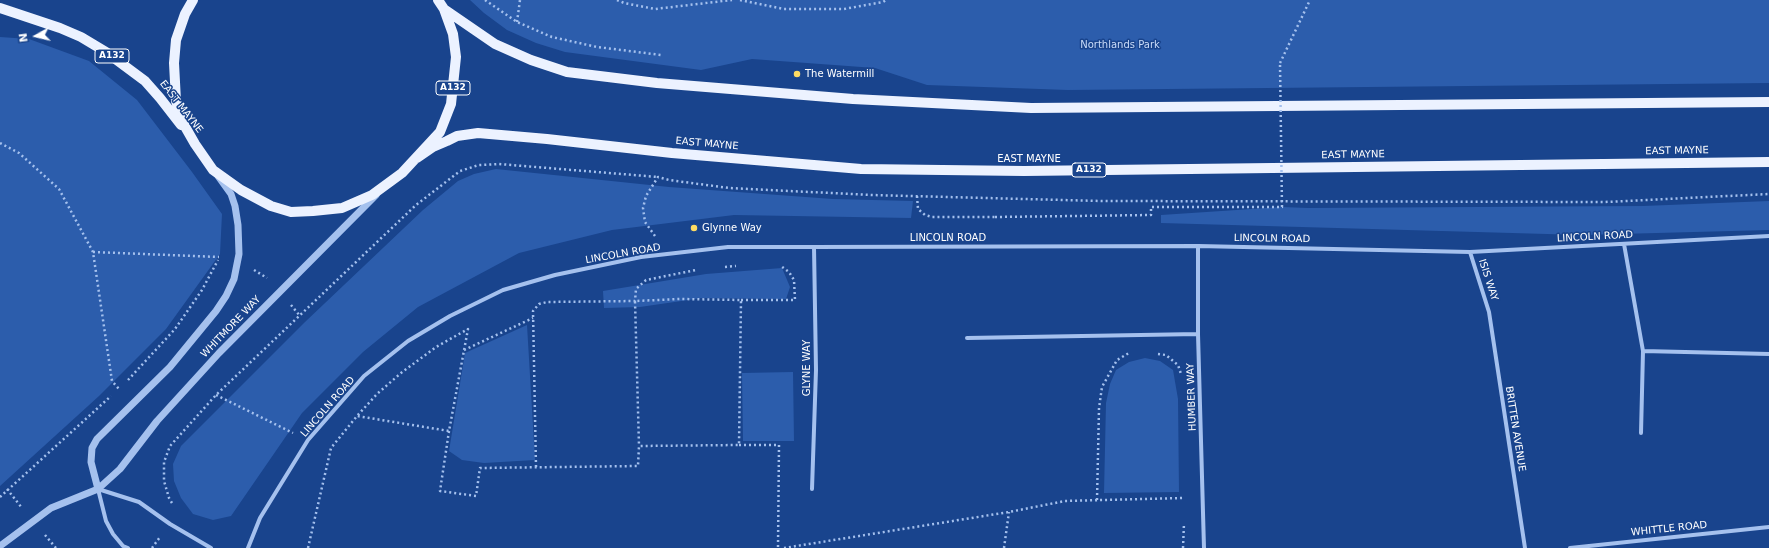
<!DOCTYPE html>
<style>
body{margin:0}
#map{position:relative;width:1769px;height:548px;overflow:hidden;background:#19448d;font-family:"DejaVu Sans",sans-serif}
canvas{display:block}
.north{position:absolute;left:16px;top:16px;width:40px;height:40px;-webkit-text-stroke:3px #19448d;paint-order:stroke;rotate:262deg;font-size:11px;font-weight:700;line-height:16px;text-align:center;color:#fff}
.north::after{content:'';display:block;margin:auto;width:14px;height:18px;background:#fff;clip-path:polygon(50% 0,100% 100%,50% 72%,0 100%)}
</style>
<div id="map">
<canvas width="1769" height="548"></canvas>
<div class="north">N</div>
</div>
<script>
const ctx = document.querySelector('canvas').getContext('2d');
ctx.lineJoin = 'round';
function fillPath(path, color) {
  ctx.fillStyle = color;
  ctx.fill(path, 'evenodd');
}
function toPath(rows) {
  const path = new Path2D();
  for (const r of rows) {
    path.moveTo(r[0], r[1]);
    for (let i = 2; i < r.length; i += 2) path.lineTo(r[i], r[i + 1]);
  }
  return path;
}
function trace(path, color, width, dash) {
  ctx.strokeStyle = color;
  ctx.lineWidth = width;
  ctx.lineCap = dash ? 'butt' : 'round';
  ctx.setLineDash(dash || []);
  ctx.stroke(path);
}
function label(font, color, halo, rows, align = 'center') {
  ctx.font = font + ' "DejaVu Sans",sans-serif';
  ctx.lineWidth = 3;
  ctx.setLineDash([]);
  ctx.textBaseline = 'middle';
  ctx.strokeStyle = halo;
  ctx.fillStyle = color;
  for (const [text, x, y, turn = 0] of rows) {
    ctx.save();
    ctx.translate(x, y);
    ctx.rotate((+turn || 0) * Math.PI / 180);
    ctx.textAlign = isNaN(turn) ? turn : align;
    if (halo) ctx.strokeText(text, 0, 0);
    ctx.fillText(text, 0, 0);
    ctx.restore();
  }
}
fillPath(toPath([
 [470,0,1769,0,1769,83,1068,90,927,85,875,68,752,59,701,70,565,52,536,43,507,30,484,13],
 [0,37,29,39,89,61,137,100,192,172,222,214,220,254,166,329,99,396,0,486],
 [496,169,669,187,833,199,913,201,911,218,734,215,612,230,519,253,418,307,363,352,302,413,231,516,213,520,193,514,181,498,174,481,173,464,181,446,305,322,423,210,458,181,474,174],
 [1769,201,1769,230,1582,235,1161,223,1161,215,1282,207,1308,208,1643,206],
 [782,268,790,287,786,299,702,298,640,307,604,308,603,291,706,274],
 [527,325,535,460,484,463,462,460,449,451,465,353],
 [1145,358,1160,361,1173,370,1178,399,1179,492,1104,493,1106,403,1110,384,1116,370,1129,362],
 [793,372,794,441,743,441,742,373]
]), '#2c5dac');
trace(toPath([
 [485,0,517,22,552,37,597,47,661,55],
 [617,0,624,3,655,9,732,0],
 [740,0,784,9,844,9,883,2,886,0],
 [517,22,520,0],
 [1280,63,1310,0],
 [0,143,19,153,59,189,93,252,112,381,119,389,118,390],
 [917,196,918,209,925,215,932,217,995,217],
 [655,236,645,222,643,208,646,196,658,177,669,180,729,188,871,195,1101,201,1605,202,1769,194],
 [93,252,219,257],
 [725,267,736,266],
 [254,270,267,278],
 [741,300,795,300,794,280,789,272,781,266],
 [291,305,300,316],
 [464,350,533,318],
 [1158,354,1166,355,1178,365,1181,374],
 [128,380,175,329,202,290,218,260],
 [216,395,293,433],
 [449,431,440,491,476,496,480,468,638,466,639,446,739,445,741,300,680,299,635,301,639,446],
 [739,445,779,445,778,548],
 [536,467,533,311,539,304,547,302,635,301,636,289,646,280,696,270],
 [7,489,22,508],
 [0,497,111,396],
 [1097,500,1099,408,1102,387,1117,360,1129,353],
 [172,503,169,498,164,481,164,462,170,446,216,395,416,205,460,171,479,165,499,164,658,177],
 [45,535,56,548],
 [152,548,160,537],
 [308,548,331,448,357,416,377,394,401,373,436,347,468,329,449,431,357,416],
 [784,548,1009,512,1065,501,1185,498],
 [1004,548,1009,512],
 [1183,548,1184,523]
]), '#a5c1ee', 2.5, [2, 3]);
trace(toPath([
 [1624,244,1643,351,1769,354],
 [1198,246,1198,334,1204,548],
 [1470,252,1489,312,1525,548],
 [967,338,1198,334],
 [1641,433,1643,351],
 [98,489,139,502,170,524,211,548],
 [98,489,106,521,113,534,123,546,128,548],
 [812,489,816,370,814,247],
 [248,548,260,518,308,440,364,376,408,341,450,316,503,290,555,275,641,257,728,247,814,247,1198,246,1470,252,1769,236],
 [1570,548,1769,527]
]), '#a5c1ee', 4);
trace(toPath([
 [98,489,91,462,92,448,97,439,170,367,216,311,226,296,234,279,239,254,238,225,235,206,231,194,218,176],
 [0,546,51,508,98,489,120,469,157,421,219,353,376,195]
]), '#a5c1ee', 7);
trace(toPath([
 [193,0,185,14,176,40,174,63,176,101,183,123,195,144,213,170,241,190,271,206,291,212,313,211,342,208,372,195,402,173,440,132,451,104,456,57,453,34,444,9,438,0],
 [0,8,60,28,81,37,106,52,145,81,160,98,181,125],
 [444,9,495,44,531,60,567,72,657,83,853,99,1031,108,1769,102],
 [417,158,433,147,447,141,457,136,478,133,547,139,672,153,861,169,1024,171,1769,162]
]), '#ecf2ff', 10);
trace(toPath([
 [995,217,1151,215,1151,207,1282,207,1280,63]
]), '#a5c1ee', 2.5, [2, 3]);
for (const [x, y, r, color] of [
 [797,74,4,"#ffdc62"],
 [694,228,4,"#ffdc62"]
]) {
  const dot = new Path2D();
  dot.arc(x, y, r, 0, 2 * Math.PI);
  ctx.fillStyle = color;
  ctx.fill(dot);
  trace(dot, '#19448d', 1.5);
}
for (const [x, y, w] of [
 [112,56,34],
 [453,88,34],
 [1089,170,34]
]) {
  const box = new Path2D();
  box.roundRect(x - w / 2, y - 7, w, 14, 3);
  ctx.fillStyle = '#19448d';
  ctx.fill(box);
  trace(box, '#fff', 1);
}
label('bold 9px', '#fff', null, [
 ["A132",112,56],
 ["A132",453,88],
 ["A132",1089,170]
]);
label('10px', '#cbddfa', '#19448d', [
 ["Northlands Park",1120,45]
]);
label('10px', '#fff', '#19448d', [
 ["The Watermill",805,74],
 ["Glynne Way",702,228]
], 'left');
label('10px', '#fff', '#19448d', [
 ["EAST MAYNE",181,107,52],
 ["EAST MAYNE",707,144,5],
 ["EAST MAYNE",1677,151,-1],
 ["EAST MAYNE",1353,155,-1],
 ["EAST MAYNE",1029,159],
 ["LINCOLN ROAD",1595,237,-3],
 ["LINCOLN ROAD",948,238],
 ["LINCOLN ROAD",1272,239,1],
 ["LINCOLN ROAD",623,254,-10],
 ["ISIS WAY",1488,280,72],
 ["WHITMORE WAY",231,327,-46],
 ["GLYNE WAY",807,368,-90],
 ["HUMBER WAY",1192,397,-92],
 ["LINCOLN ROAD",328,407,-49],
 ["BRITTEN AVENUE",1515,429,81],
 ["WHITTLE ROAD",1669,529,-6]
]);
</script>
